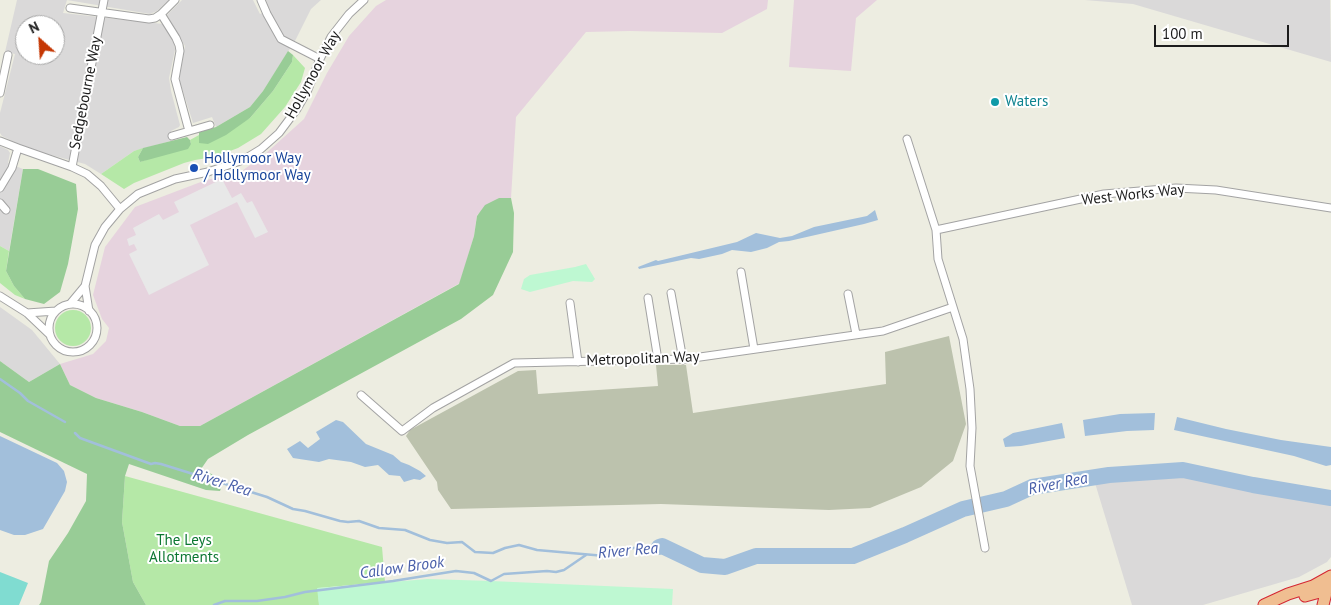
<!DOCTYPE html>
<style>
body{margin:0}
#map{position:relative;width:1331px;height:605px;overflow:hidden;background:#edede1;font-family:"PT Sans",sans-serif}
canvas{display:block}
.north{position:absolute;left:15px;top:15px;width:50px;height:50px;box-sizing:border-box;background:#fff;border:1px solid #a4a4a4;border-radius:50%;rotate:334deg;font-size:14px;font-weight:700;line-height:20px;text-align:center;color:#1c1c1c}
.north::after{content:'';display:block;margin:auto;width:18px;height:22px;background:#c53703;clip-path:polygon(50% 0,100% 100%,50% 72%,0 100%)}
.scale{position:absolute;left:1154px;top:25px;width:135px;height:22px;box-sizing:border-box;border:2px solid #1c1c1c;border-top:0;padding-left:6px;font-size:15px;line-height:18px;white-space:nowrap;color:#1c1c1c;-webkit-text-stroke:4px #fff;paint-order:stroke}
</style>
<div id="map">
<canvas width="1331" height="605"></canvas>
<div class="north">N</div>
<div class="scale">100 m</div>
</div>
<script>
const ctx = document.querySelector('canvas').getContext('2d');
ctx.lineJoin = 'round';
function fillPath(path, color) {
  ctx.fillStyle = color;
  ctx.fill(path, 'evenodd');
}
function toPath(rows) {
  const path = new Path2D();
  for (const r of rows) {
    if (r.length === 3) {
      path.moveTo(r[0] + r[2], r[1]);
      path.arc(r[0], r[1], r[2], 0, 2 * Math.PI);
      continue;
    }
    path.moveTo(r[0], r[1]);
    for (let i = 2; i < r.length; i += 2) path.lineTo(r[i], r[i + 1]);
  }
  return path;
}
function trace(path, color, width, dash) {
  ctx.strokeStyle = color;
  ctx.lineWidth = width;
  ctx.lineCap = dash ? 'butt' : 'round';
  ctx.setLineDash(dash || []);
  ctx.stroke(path);
}
function label(font, color, halo, rows, align = 'center') {
  ctx.font = font + ' "PT Sans",sans-serif';
  ctx.lineWidth = 4;
  ctx.setLineDash([]);
  ctx.textBaseline = 'middle';
  ctx.strokeStyle = halo;
  ctx.fillStyle = color;
  for (const [text, x, y, turn = 0] of rows) {
    ctx.save();
    ctx.translate(x, y);
    ctx.rotate((+turn || 0) * Math.PI / 180);
    ctx.textAlign = isNaN(turn) ? turn : align;
    if (halo) ctx.strokeText(text, 0, 0);
    ctx.fillText(text, 0, 0);
    ctx.restore();
  }
}
fillPath(toPath([
 [17,0,169,0,157,11,150,14,67,0,63,13,163,24,174,43,175,50,169,78,171,91,180,125,179,127,171,131,171,141,134,151,101,174,85,164,28,149,2,136,0,133,0,113,15,54,5,52],
 [25,25,55,25,55,55,25,55],
 [182,0,253,0,260,14,269,10,266,0,321,0,311,9,296,39,263,91,250,107,216,127,212,117,193,123,180,82,180,75,185,46,167,15],
 [1085,0,1330,0,1331,62,1133,4],
 [0,146,8,150,10,153,8,163,23,169,9,251,0,246],
 [0,307,32,330,60,364,29,382,0,361],
 [1183,470,1253,485,1331,498,1331,557,1327,562,1299,577,1203,605,1132,605,1095,483,1109,475]
]), '#dad9d9');
fillPath(toPath([
 [386,0,768,0,767,9,722,33,630,31,586,32,516,117,511,198,499,198,477,215,474,236,460,283,200,426,180,426,142,412,96,398,70,385,60,364,93,354,106,341,109,328,102,319,93,295,105,247,135,207,206,180,239,173,264,155,304,119,327,73,349,36,376,6],
 [794,0,877,0,856,18,851,71,789,67]
]), '#e6d3de');
fillPath(toPath([
 [949,336,966,424,953,461,921,487,870,508,829,510,661,504,451,509,438,490,437,482,406,436,410,430,518,371,536,370,538,394,658,386,656,365,686,365,693,413,886,384,885,352]
]), '#bcc2ad');
fillPath(toPath([
 [293,55,305,68,301,82,285,107,261,134,238,148,214,157,195,160,184,163,134,183,124,189,101,174,134,151,143,148,138,157,140,162,191,144,190,140,199,135,199,143,250,118,273,91,292,62],
 [0,246,9,251,6,271,14,286,25,299,15,295,0,283],
 [73,328,18],
 [125,476,382,547,385,582,318,588,319,605,146,605,133,582,122,522]
]), '#b5e8a7');
fillPath(toPath([
 [288,51,293,55,292,62,273,91,250,118,226,135,208,144,199,143,199,132,216,127,250,107,263,91],
 [187,137,190,140,191,144,188,149,140,162,138,157,143,148],
 [23,169,38,169,76,184,78,209,68,264,60,292,44,304,25,299,14,286,6,271],
 [499,198,511,198,514,213,513,252,493,295,461,319,248,435,208,459,201,469,224,480,220,491,206,490,129,464,125,476,122,522,133,582,146,605,39,605,41,602,49,561,68,533,86,501,87,474,0,432,0,361,29,382,60,364,70,385,96,398,142,412,180,426,200,426,459,284,474,236,477,216,485,205]
]), '#98cc96');
fillPath(toPath([
 [586,264,595,279,592,282,573,281,530,292,521,289,524,279,530,275,575,267],
 [428,579,491,581,673,589,672,605,319,605,317,588]
]), '#bef8d2');
fillPath(toPath([
 [0,572,28,583,19,605,0,605]
]), '#80dcd1');
fillPath(toPath([
 [222,179,232,198,241,193,247,203,252,201,268,232,255,238,237,202,190,225,209,265,149,295,129,254,137,250,134,244,129,246,127,239,136,235,133,228,159,214,163,220,179,212,174,202]
]), '#e8e8e8');
fillPath(toPath([
 [875,210,878,220,864,224,789,241,779,242,767,248,751,252,732,250,722,254,699,259,691,258,639,269,638,267,656,260,658,261,737,242,756,233,780,238,792,236,814,227,867,216],
 [1155,413,1154,430,1127,431,1085,436,1083,420,1120,414],
 [1177,417,1226,429,1281,440,1331,447,1331,465,1326,466,1294,456,1174,430],
 [336,420,343,422,366,444,393,455,401,462,409,465,420,471,426,476,420,480,414,479,404,482,400,476,389,475,378,465,365,467,351,462,329,459,319,462,293,458,287,449,300,441,308,448,320,439,316,432],
 [1062,423,1065,438,1021,446,1005,447,1003,439,1013,433],
 [0,436,57,463,64,471,67,482,65,491,43,529,25,535,14,535,0,530]
]), '#a2bfdb');
trace(toPath([
 [0,379,20,393,28,401,65,422],
 [75,433,80,438,151,464,155,463,161,464,267,497,293,509,305,511,340,521,348,522,359,521,379,528,405,530,430,540,447,543,462,542,475,552,493,553,505,548,519,545,537,550,605,556,633,548,659,547],
 [214,605,225,601,257,601,285,597,305,592,393,581,456,571,474,573,491,581,504,574,547,571,556,572,564,570,586,555]
]), '#a2bfdb', 2.5);
trace(toPath([
 [659,547,662,546,702,565,725,567,756,556,853,556,905,535,963,509,1006,499,1032,487,1109,475,1183,470,1253,485,1331,498]
]), '#a2bfdb', 16);
const minor = toPath([
 [104,0,72,167,87,174,101,186,120,209],
 [261,0,267,14,281,39,320,59],
 [70,8,149,19,155,18,161,14,175,0],
 [161,14,176,38,179,45,180,51,175,79,189,131],
 [0,93,8,55],
 [172,136,210,125],
 [907,139,936,230,938,259,963,339,970,389,972,428,970,466,985,548],
 [0,141,18,148],
 [0,188,12,168,18,148,72,167],
 [0,203,6,210],
 [936,230,1104,194,1176,188,1216,190,1331,208],
 [741,272,754,349],
 [671,293,683,360],
 [848,294,856,334],
 [0,296,27,313,49,334],
 [648,298,658,360],
 [570,303,578,362],
 [73,328,24],
 [70,304,85,286],
 [89,311,85,286,95,245,105,227,120,209,138,194,175,179,208,172,243,160,261,149,279,133,297,109,307,92,320,59,331,37,349,14,364,0],
 [27,313,56,311],
 [361,395,402,431,433,408,514,363,686,359,883,331,953,307]
]);
const trunk = toPath([
 [1305,596,1327,590],
 [1264,605,1288,594,1313,586,1331,576],
 [1323,605,1326,593,1331,587]
]);
trace(minor, '#a3a3a3', 9);
trace(trunk, '#d42632', 13);
trace(minor, '#fff', 7);
trace(trunk, '#f0be91', 11);
for (const [x, y, r, color] of [
 [995,102,5,"#0f9aa8"],
 [194,168,5,"#1a4fb4"]
]) {
  const dot = new Path2D();
  dot.arc(x, y, r, 0, 2 * Math.PI);
  ctx.fillStyle = color;
  ctx.fill(dot);
  trace(dot, '#fff', 2);
}
label('15px', '#1c1c1c', '#fff', [
 ["Hollymoor Way",313,75,-61],
 ["Sedgebourne Way",86,93,-79],
 ["West Works Way",1133,195,-6],
 ["Metropolitan Way",643,359,-2]
]);
label('15px', '#0d838f', '#fff', [
 ["Waters",1005,102]
], 'left');
label('15px', '#164399', '#fff', [
 ["Hollymoor Way",204,159],
 ["/ Hollymoor Way",204,176]
], 'left');
label('15px', '#0c7732', '#fff', [
 ["The Leys",184,541],
 ["Allotments",184,558]
]);
label('italic 16px', '#4a60aa', '#fff', [
 ["River Rea",222,483,17],
 ["River Rea",1058,484,-11],
 ["River Rea",628,551,-5],
 ["Callow Brook",402,568,-8]
]);
</script>
